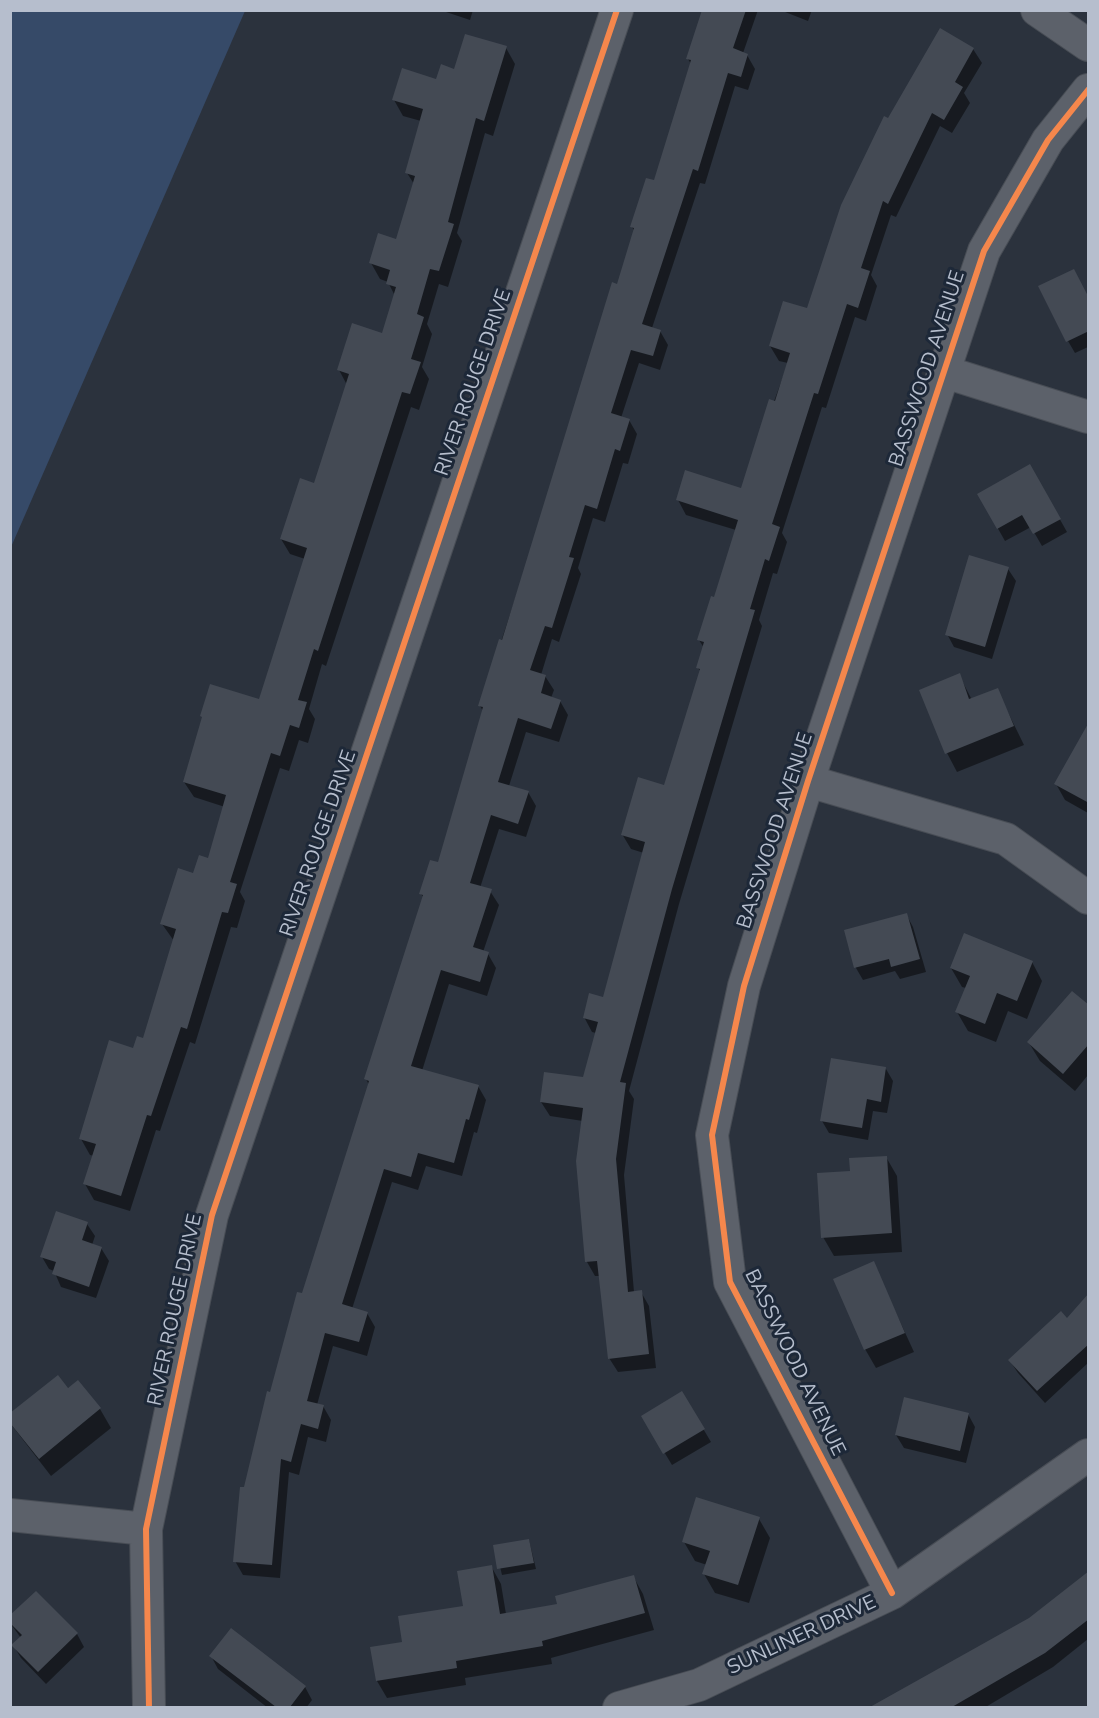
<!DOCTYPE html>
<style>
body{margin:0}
#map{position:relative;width:1099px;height:1718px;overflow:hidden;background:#2b323d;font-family:"Nunito Sans",sans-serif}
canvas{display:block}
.frame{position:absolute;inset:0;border:12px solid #b6becd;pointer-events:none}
</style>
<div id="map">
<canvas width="1099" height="1718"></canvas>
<div class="frame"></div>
</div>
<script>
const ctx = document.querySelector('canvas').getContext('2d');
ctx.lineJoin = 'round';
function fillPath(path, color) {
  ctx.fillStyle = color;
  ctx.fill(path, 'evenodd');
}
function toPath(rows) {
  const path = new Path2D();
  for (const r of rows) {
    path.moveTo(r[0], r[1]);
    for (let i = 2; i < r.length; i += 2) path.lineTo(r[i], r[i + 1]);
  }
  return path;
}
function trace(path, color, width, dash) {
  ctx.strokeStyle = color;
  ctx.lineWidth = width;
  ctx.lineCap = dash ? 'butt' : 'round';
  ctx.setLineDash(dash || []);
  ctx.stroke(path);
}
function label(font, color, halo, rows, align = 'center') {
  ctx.font = font + ' "Nunito Sans",sans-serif';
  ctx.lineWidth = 6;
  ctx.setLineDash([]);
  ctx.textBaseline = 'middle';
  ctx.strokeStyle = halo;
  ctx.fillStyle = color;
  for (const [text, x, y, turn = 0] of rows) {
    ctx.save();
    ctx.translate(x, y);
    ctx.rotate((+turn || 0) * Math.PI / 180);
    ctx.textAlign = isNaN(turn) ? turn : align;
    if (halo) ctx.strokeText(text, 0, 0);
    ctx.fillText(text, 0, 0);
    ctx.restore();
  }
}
fillPath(toPath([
 [11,10,245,11,11,547,10,11]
]), '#364a68');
fillPath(toPath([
 [440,10,473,10,470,20],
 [704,10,758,10,743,53,747,55,755,69,748,90,735,86,705,184,700,183,652,328,660,331,668,345,660,370,639,363,621,418,629,420,637,434,628,464,623,463,605,522,593,518,578,568,581,574,559,642,552,639,541,675,545,676,554,690,551,698,560,701,568,715,559,742,526,732,509,786,528,792,536,806,526,837,499,829,480,888,490,891,499,905,483,952,488,954,496,968,487,996,449,984,422,1071,478,1086,486,1100,477,1133,474,1132,462,1176,426,1166,418,1190,392,1182,352,1309,367,1313,375,1327,367,1356,333,1346,317,1405,323,1406,331,1420,326,1442,308,1437,299,1475,289,1472,280,1578,243,1575,235,1561,245,1489,271,1394,369,1085,366,1079,424,898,421,894,439,864,483,711,480,706,635,232,632,227,655,182,691,64,688,59],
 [780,10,812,10,808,21],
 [506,48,515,64,493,136,485,133,457,233,462,241,448,287,439,284,427,324,432,334,422,367,429,379,419,410,411,407,326,666,322,664,309,709,315,719,308,743,299,740,289,771,280,768,240,892,245,901,237,928,231,927,195,1044,190,1042,160,1131,156,1130,130,1211,94,1200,85,1184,94,1156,90,1155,81,1139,144,1040,174,941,162,924,194,874,209,860,225,807,194,797,184,782,260,701,305,559,290,554,281,539,315,485,347,385,339,370,383,335,395,296,388,282,380,279,371,263,397,241,414,184,407,173,421,121,403,116,394,100],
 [973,49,982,63,964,93,970,103,952,133,940,126,896,217,891,215,871,275,877,286,866,321,855,317,826,408,822,407,782,533,787,542,777,574,773,573,759,620,762,626,679,904,629,1091,634,1099,624,1175,634,1292,641,1292,649,1306,656,1368,618,1372,609,1358,600,1276,595,1276,587,1262,583,1121,550,1116,541,1102,584,1079,596,1033,592,1032,584,1017,604,999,644,853,631,849,622,834,665,787,701,672,698,668,704,648,699,640,715,599,736,530,686,515,678,500,742,489,788,363,779,361,770,346,807,310,889,120],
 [1088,294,1088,347,1075,353,1068,341],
 [1030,466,1067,532,1042,546,1031,527,1005,541,979,495],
 [1008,569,1016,581,992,659,954,647,947,634],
 [959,675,972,700,997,690,1024,745,957,772,947,753],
 [1088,736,1088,813,1065,800,1056,784],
 [906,914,913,927,926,972,900,979,895,971,863,980,856,968,845,931],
 [1032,962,1042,981,1027,1019,1008,1011,996,1042,968,1031,957,1012,966,988,962,987,951,968],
 [1088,1007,1088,1075,1075,1091,1040,1061,1029,1043],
 [886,1069,893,1081,887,1113,873,1111,868,1140,829,1133,822,1121],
 [886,1157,897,1176,902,1252,834,1256,823,1237,851,1172],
 [87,1224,95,1236,92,1245,101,1248,109,1261,96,1298,61,1287,54,1271,49,1269,42,1257],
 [873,1263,914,1352,876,1368,865,1349],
 [1088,1296,1088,1363,1045,1403,1018,1373,1010,1361,1067,1320],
 [78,1382,100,1409,111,1428,51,1476,10,1423],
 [682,1393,711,1442,672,1465,643,1417],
 [968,1414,975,1427,966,1463,904,1448,896,1435],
 [759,1519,770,1538,749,1603,715,1593,704,1574,707,1565,695,1561,684,1542],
 [529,1540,536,1569,502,1575,495,1546],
 [491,1566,501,1584,506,1614,559,1605,633,1576,643,1594,654,1630,551,1658,552,1664,465,1678,466,1685,387,1698,377,1681,372,1648,404,1643,465,1607],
 [1088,1573,1088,1639,1053,1667,984,1708,873,1708,1030,1619],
 [36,1593,77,1634,84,1647,46,1684,21,1658,13,1645,21,1638,10,1623],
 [211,1656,305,1687,312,1700,306,1708,268,1708,218,1669]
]), '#0007');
fillPath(toPath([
 [702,10,746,10,733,48,748,54,741,77,728,73,698,171,693,169,642,324,661,330,653,356,631,350,611,413,630,419,620,451,615,449,597,509,585,505,569,557,574,558,552,628,545,626,530,670,546,675,541,693,561,700,551,729,518,718,498,782,529,791,518,824,491,815,470,883,492,889,473,947,489,952,480,982,441,970,411,1066,479,1085,469,1120,466,1119,454,1163,418,1153,411,1177,384,1169,342,1304,368,1312,359,1342,325,1333,307,1401,324,1405,318,1429,301,1424,291,1462,281,1459,272,1565,233,1562,240,1487,244,1487,267,1391,270,1392,297,1292,302,1293,369,1081,364,1079,423,895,419,894,430,860,438,862,483,707,478,706,499,639,502,640,612,282,617,284,634,228,630,227,646,178,654,180,691,60,686,59],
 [940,28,974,48,955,82,963,87,944,120,932,113,888,204,883,201,861,268,870,271,858,308,847,304,818,394,814,393,772,524,780,527,769,561,765,559,750,609,755,610,672,889,620,1082,626,1083,616,1159,628,1292,642,1290,649,1354,608,1359,597,1261,585,1262,576,1161,583,1108,540,1102,544,1072,583,1077,598,1022,583,1018,589,993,603,997,645,842,621,835,638,777,664,785,700,669,696,668,704,642,697,640,711,596,714,597,738,520,676,500,685,470,741,488,769,399,775,401,790,353,769,346,783,301,807,308,841,205,884,116,888,118],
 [465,34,507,46,484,121,476,118,448,222,454,224,439,271,430,269,417,314,424,317,411,359,421,362,410,394,402,392,318,651,314,649,298,700,307,702,299,728,290,725,280,756,271,753,230,882,237,884,228,913,222,912,187,1029,181,1027,151,1116,147,1115,121,1196,83,1184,96,1144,79,1139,109,1040,133,1048,137,1036,143,1038,176,929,160,924,178,868,193,873,199,855,208,858,226,795,183,782,202,717,200,716,210,684,259,699,307,548,280,539,300,478,314,483,349,374,337,370,352,323,382,333,396,287,386,284,390,270,369,263,378,233,396,239,415,176,405,173,423,109,392,100,402,68,436,79,441,64,454,69],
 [1074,269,1089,298,1089,331,1066,342,1038,286],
 [1030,464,1061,519,1033,534,1022,515,997,529,977,494],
 [969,555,1009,567,985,647,945,635],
 [960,673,969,699,998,688,1014,726,945,754,919,690],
 [1089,722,1089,803,1054,784],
 [907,913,920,959,891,967,889,959,854,968,844,930],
 [964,933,1033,961,1017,1001,997,993,985,1024,955,1012,970,976,950,968],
 [1072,991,1089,1005,1089,1044,1063,1074,1027,1042],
 [831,1058,886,1067,881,1102,867,1099,862,1128,820,1121],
 [887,1156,892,1233,821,1238,817,1173,850,1171,849,1158],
 [56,1211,88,1222,82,1240,102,1247,89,1287,52,1274,56,1262,40,1257],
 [874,1261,905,1333,864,1350,833,1279],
 [1089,1293,1089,1344,1037,1391,1008,1360,1061,1311,1067,1318],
 [58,1375,68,1388,78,1380,101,1408,39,1459,10,1423,10,1413],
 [682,1391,705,1429,663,1454,641,1416],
 [904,1397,969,1413,960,1451,895,1435],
 [696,1497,760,1517,738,1585,702,1574,710,1551,682,1542],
 [529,1539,534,1563,497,1569,493,1545],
 [492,1565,500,1614,557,1604,555,1596,634,1575,645,1613,542,1641,543,1646,456,1661,457,1668,376,1681,370,1647,402,1642,398,1616,463,1606,457,1571],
 [1089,1571,1089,1619,1045,1653,952,1707,870,1707,1029,1618],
 [36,1591,78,1633,38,1672,11,1645,22,1635,10,1623,10,1615],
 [231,1628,306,1686,290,1707,276,1707,209,1656]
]), '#444a54');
const street = toPath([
 [1037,10,1088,45],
 [945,372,1088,417],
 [808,781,1006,839,1088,898],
 [10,1515,146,1529],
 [892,1593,730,1282,712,1135,744,986,808,781,984,251,1048,140,1088,90],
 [149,1708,146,1529,212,1215,617,10],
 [619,1708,699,1685,892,1593,1088,1455]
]);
trace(street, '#484d55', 34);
trace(street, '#5c616a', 32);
trace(toPath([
 [892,1593,730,1282,712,1135,744,986,808,781,984,251,1048,140,1088,90],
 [149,1708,146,1529,212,1215,617,10]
]), '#f5874c', 6);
label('20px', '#b6becd', '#1d2838', [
 ["BASSWOOD AVENUE",928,369,-72],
 ["RIVER ROUGE DRIVE",474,383,-71],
 ["BASSWOOD AVENUE",776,831,-72],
 ["RIVER ROUGE DRIVE",319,844,-71],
 ["RIVER ROUGE DRIVE",176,1310,-78],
 ["BASSWOOD AVENUE",794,1363,64],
 ["SUNLINER DRIVE",802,1636,-25]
]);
</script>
